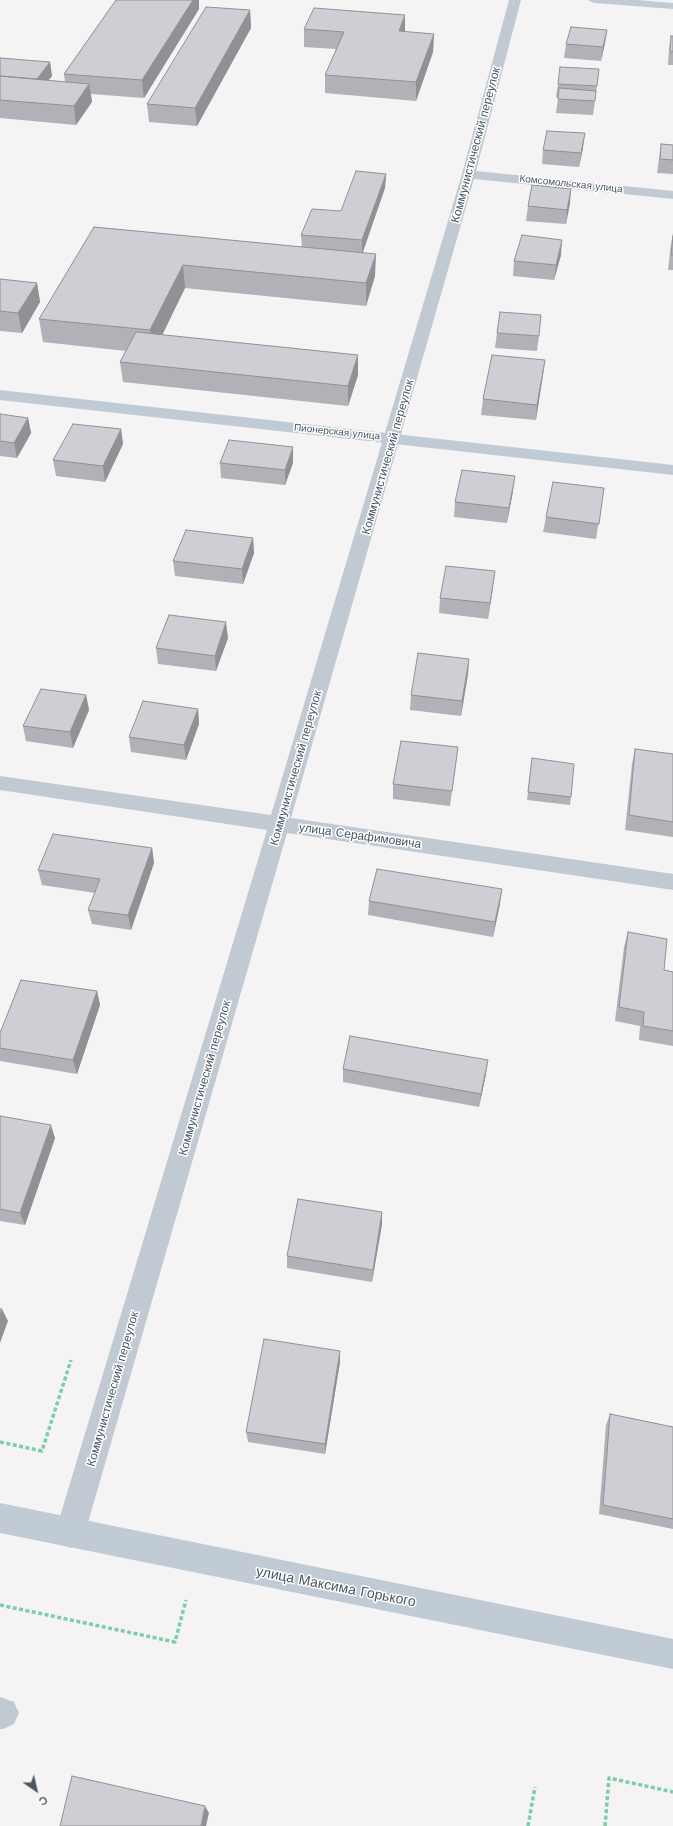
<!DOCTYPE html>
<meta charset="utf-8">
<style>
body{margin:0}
#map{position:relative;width:673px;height:1826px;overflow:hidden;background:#f5f3f3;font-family:"Work Sans",sans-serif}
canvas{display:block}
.north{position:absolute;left:16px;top:1770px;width:40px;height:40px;-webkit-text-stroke:3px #fff;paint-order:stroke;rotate:146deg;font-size:11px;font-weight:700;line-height:16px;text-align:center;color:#4a5661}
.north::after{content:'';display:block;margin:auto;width:14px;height:18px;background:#4a5661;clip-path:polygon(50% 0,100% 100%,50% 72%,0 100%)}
</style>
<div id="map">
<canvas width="673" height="1826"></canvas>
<div class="north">С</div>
</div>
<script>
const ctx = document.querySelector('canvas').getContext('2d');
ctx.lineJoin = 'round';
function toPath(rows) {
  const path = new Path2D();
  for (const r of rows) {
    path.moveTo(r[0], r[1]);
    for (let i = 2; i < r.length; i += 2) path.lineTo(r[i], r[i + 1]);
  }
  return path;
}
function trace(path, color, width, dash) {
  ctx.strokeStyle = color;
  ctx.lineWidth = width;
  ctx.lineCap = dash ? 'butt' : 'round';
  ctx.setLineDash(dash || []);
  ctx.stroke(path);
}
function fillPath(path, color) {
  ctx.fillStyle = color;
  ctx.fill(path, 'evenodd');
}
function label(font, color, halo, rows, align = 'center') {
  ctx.font = font + ' "Work Sans",sans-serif';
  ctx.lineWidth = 3;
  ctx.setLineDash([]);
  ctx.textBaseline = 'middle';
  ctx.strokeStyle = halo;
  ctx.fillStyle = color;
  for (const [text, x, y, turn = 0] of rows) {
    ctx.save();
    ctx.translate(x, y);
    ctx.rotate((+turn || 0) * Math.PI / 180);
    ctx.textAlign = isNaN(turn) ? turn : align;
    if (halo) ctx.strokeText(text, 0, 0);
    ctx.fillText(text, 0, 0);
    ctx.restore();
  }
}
trace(toPath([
 [0,1442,42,1451,71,1360],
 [0,1605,175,1642,186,1600],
 [528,1826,535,1787],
 [605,1826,609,1778,673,1792]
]), '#7ad0a6', 3.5, [4, 2.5]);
fillPath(toPath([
 [509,0,521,0,476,171,673,191,673,199,474,179,291,818,673,874,673,890,287,833,85,1533,80,1543,70,1548,60,1543,55,1533,267,830,0,790,0,776,271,815,462,174,509,0],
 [0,1697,14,1702,19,1713,14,1724,3,1729,0,1729,0,1697]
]), '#c1cad2');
fillPath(toPath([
 [588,0,638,0,673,3,673,9,594,3,588,0],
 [0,390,673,465,673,475,0,400,0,390],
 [0,1503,673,1639,673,1669,0,1533,0,1503]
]), '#c1cbd6');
fillPath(toPath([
 [116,0,199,0,199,9,144,98,91,94,92,102,76,125,0,118,0,58,50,62,52,76,48,80,65,82,64,74],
 [250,10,251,28,197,126,149,122,147,104],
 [304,29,405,32,434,34,433,52,416,101,325,93,325,75,336,49,304,47],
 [607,30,605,43,601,61,564,58,566,44],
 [671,36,673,36,673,65,668,65,669,49],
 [558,84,597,86,593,115,556,113,558,98,556,97],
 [661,144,673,145,673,174,657,173],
 [583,148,579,167,542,164,543,150],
 [386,174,385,188,362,252,375,276,366,306,185,288,162,335,358,355,358,375,348,406,123,382,120,362,126,351,43,342,39,319,94,227,302,247,301,235,341,211],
 [570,203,566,224,526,221,528,206],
 [673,233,673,270,668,270,671,244],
 [561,255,554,280,513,276,514,261],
 [0,279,37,283,40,302,22,333,0,331],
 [497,333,539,336,537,351,495,348],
 [545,360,536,420,481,415,483,399],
 [0,414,28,418,31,433,17,458,0,456],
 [121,429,123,444,105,482,56,476,53,460],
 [220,463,293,463,285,485,221,478],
 [604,488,596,539,543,532,546,517],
 [513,491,507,523,454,517,455,502],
 [253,538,254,553,243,584,175,576,173,561],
 [493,587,488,619,439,613,440,598],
 [228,638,216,671,158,664,156,648],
 [469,659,468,674,461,716,410,710,411,695],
 [86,695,89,710,73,748,26,741,23,726],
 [198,709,199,724,186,760,131,752,129,737],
 [458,747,450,806,393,799,393,784],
 [635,749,673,754,673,837,625,830,632,764],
 [532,758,571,797,570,805,527,800],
 [152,848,154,863,131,930,92,924,88,910,95,893,42,885,38,870],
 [369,901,500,904,493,937,368,915],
 [628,932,664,970,673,972,673,1046,639,1040,640,1026,615,1021,624,947],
 [97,991,100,1005,77,1074,0,1061,0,1033],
 [343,1069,486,1074,479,1107,343,1082],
 [0,1116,55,1138,25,1225,0,1221],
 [382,1212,382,1224,372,1282,287,1268,287,1256],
 [340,1362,325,1454,248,1442,246,1432],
 [610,1414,673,1427,673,1529,599,1514,606,1425]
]), '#b0b2b7');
fillPath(toPath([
 [193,0,199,0,199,9,144,98,142,80],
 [250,10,251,28,197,126,195,108],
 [405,15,405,33,399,31],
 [607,30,605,43,601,61,603,47],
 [434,34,433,52,416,101,416,82],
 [50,62,52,76,38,94,36,80],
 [89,84,92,102,76,125,74,106],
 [585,133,583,148,579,167,581,153],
 [386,174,385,188,362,255,362,240],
 [571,189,570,203,566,224,567,210],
 [562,240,561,255,554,280,556,265],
 [376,254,375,276,366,306,366,283],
 [183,265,185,288,153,354,150,330],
 [37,283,40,302,22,333,18,313],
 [358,355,358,375,348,406,348,386],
 [545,360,543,375,536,420,537,405],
 [28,418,31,433,17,458,14,443],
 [121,429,123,444,105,482,103,466],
 [293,447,293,463,285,485,285,470],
 [515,476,513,491,507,523,509,508],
 [253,538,254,553,243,584,242,569],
 [495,571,493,587,488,619,490,603],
 [226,622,228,638,216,671,215,656],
 [469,659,468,674,461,716,462,701],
 [86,695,89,710,73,748,70,732],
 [198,709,199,724,186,760,184,745],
 [152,848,154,863,131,930,128,915],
 [502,889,500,904,493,937,495,922],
 [97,991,100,1005,77,1074,73,1060],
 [488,1060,486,1074,479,1107,481,1094],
 [51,1125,55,1138,25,1225,20,1213],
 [382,1212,382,1224,372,1282,373,1270],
 [2,1309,8,1321,0,1343,0,1316],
 [340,1351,340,1362,325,1454,325,1444],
 [205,1806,209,1813,206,1826,201,1826]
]), '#909195');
const building = toPath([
 [116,0,193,0,142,80,64,74,116,0],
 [206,7,250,10,195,108,147,104,206,7],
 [314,8,405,15,399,31,434,34,416,82,325,75,344,32,304,29,314,8],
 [571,27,607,30,603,47,566,44,571,27],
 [671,36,673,36,673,52,670,51,671,36],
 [0,58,50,62,37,79,0,76,0,58],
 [560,67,599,69,597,86,558,84,560,67],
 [0,76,89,84,74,106,0,100,0,76],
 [559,88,596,91,595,101,558,99,559,88],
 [547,131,585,133,581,153,543,150,547,131],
 [661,144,673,145,673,160,660,159,661,144],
 [356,171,386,174,362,240,301,235,312,209,341,211,356,171],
 [532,185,571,189,567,210,528,206,532,185],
 [94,227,376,254,366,283,183,265,150,330,39,319,94,227],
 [522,235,562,240,556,265,514,261,522,235],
 [673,236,673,255,671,255,673,236],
 [0,279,37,283,18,313,0,311,0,279],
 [500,312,541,315,539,336,497,333,500,312],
 [136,332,358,355,348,386,120,362,136,332],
 [492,355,545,360,537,405,483,399,492,355],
 [0,414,28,418,14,443,0,441,0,414],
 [73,424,121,429,103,466,53,460,73,424],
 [229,440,293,447,285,470,220,463,229,440],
 [462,470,515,476,509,508,455,502,462,470],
 [553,482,604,488,599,524,546,517,553,482],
 [186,530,253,538,242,569,173,561,186,530],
 [446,566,495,571,490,603,440,598,446,566],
 [169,615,226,622,215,656,156,648,169,615],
 [418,653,469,659,462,701,411,695,418,653],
 [41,689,86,695,70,732,23,726,41,689],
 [143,701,198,709,184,745,129,737,143,701],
 [401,741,458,747,452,791,393,784,401,741],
 [635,749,673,754,673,822,629,815,635,749],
 [532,758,574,764,571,797,528,792,532,758],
 [53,834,152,848,128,915,88,910,100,879,38,870,53,834],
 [377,869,502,889,495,922,369,901,377,869],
 [628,932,667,939,664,970,673,972,673,1031,643,1026,644,1012,619,1007,628,932],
 [21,980,97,991,73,1060,0,1048,0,1033,21,980],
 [350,1036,488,1060,481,1094,343,1069,350,1036],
 [0,1116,51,1125,20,1213,0,1209,0,1116],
 [298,1199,382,1212,373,1270,287,1256,298,1199],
 [0,1309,2,1309,0,1316,0,1309],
 [264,1339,340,1351,325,1444,246,1432,264,1339],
 [610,1414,673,1427,673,1519,603,1505,610,1414],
 [72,1776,205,1806,201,1826,60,1826,72,1776]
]);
fillPath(building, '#cdcfd5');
trace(building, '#909195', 1);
label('10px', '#4a5661', '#fff', [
 ["Комсомольская улица",571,184,6],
 ["Пионерская улица",337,432,6]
]);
label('12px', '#4a5661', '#fff', [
 ["Коммунистический переулок",476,145,-75],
 ["Коммунистический переулок",388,457,-74],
 ["Коммунистический переулок",296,768,-74],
 ["улица Серафимовича",360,836,8],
 ["Коммунистический переулок",205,1078,-74],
 ["Коммунистический переулок",113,1389,-74]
]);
label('14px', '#4a5661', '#fff', [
 ["улица Максима Горького",336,1587,11]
]);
</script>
